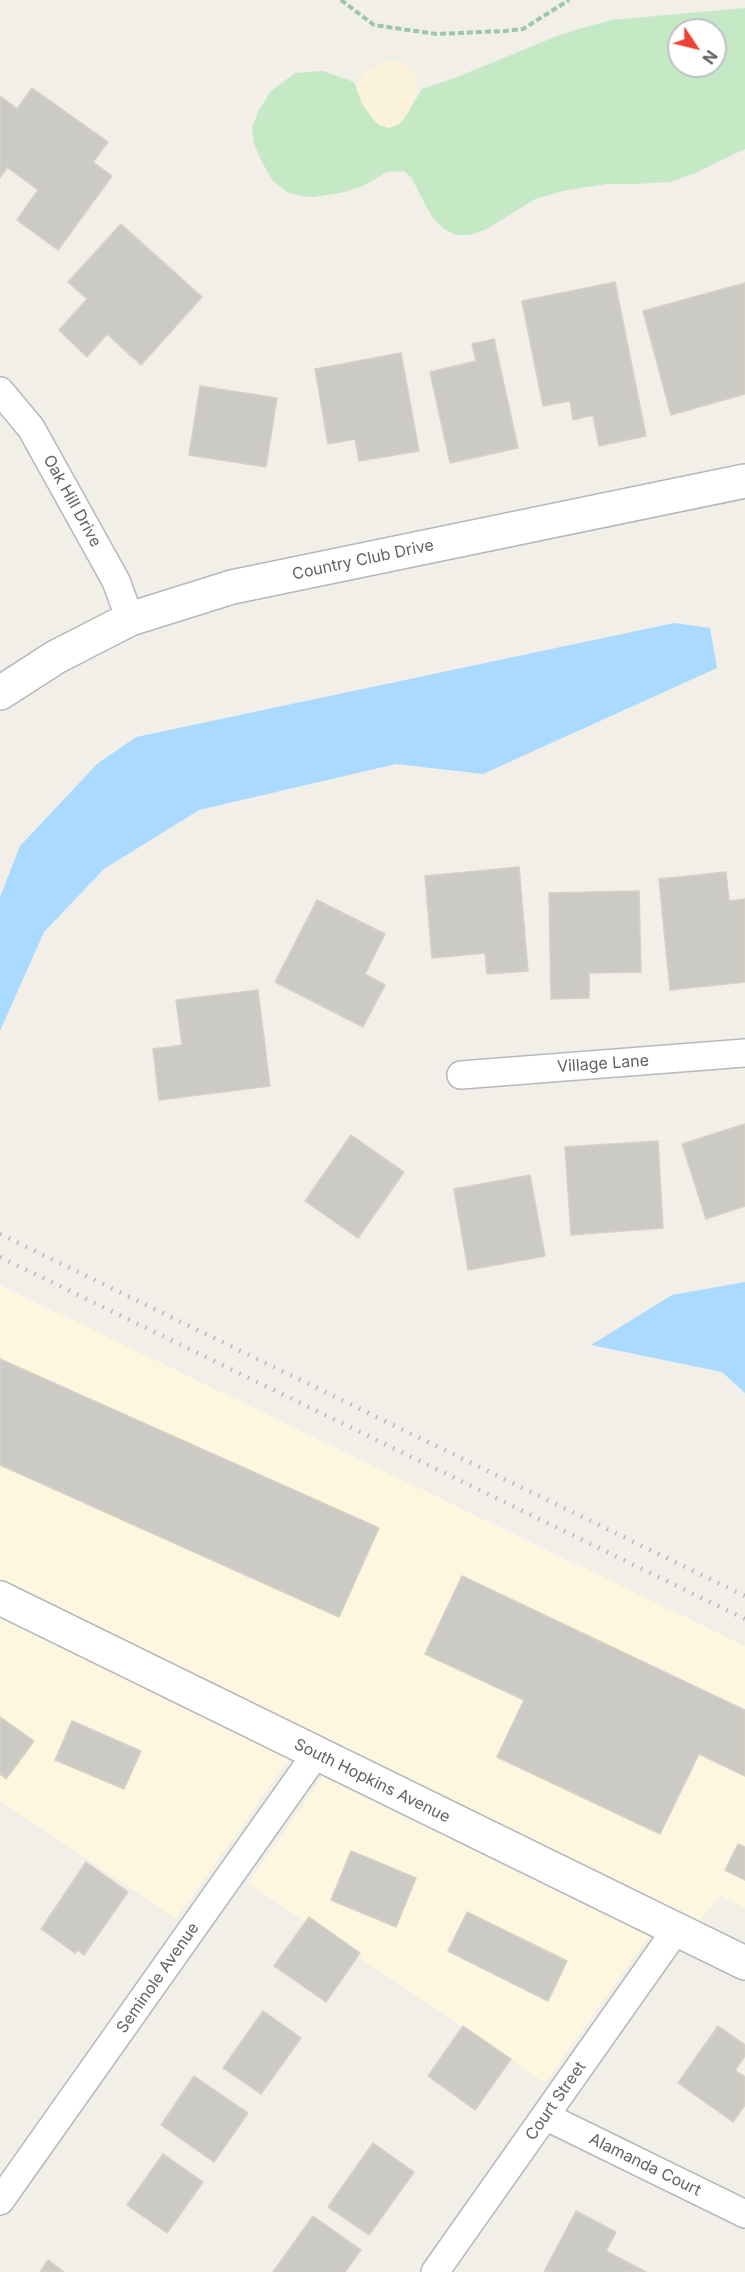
<!DOCTYPE html>
<style>
body{margin:0}
#map{position:relative;width:745px;height:2272px;overflow:hidden;background:#f1efe8;font-family:Inter,sans-serif}
canvas{display:block}
.north{position:absolute;left:667px;top:18px;width:60px;height:60px;box-sizing:border-box;background:#fff;border:2px solid #bfc1c3;border-radius:50%;rotate:125deg;font-size:16px;font-weight:700;line-height:24px;text-align:center;color:#5f6368}
.north::after{content:'';display:block;margin:auto;width:21px;height:27px;background:#ea4335;clip-path:polygon(50% 0,100% 100%,50% 72%,0 100%)}
</style>
<div id="map">
<canvas width="745" height="2272"></canvas>
<div class="north">N</div>
</div>
<script>
const ctx = document.querySelector('canvas').getContext('2d');
ctx.lineJoin = 'round';
function fillPath(path, color) {
  ctx.fillStyle = color;
  ctx.fill(path, 'evenodd');
}
function toPath(rows) {
  const path = new Path2D();
  for (const r of rows) {
    path.moveTo(r[0], r[1]);
    for (let i = 2; i < r.length; i += 2) path.lineTo(r[i], r[i + 1]);
  }
  return path;
}
function trace(path, color, width, dash) {
  ctx.strokeStyle = color;
  ctx.lineWidth = width;
  ctx.lineCap = dash ? 'butt' : 'round';
  ctx.setLineDash(dash || []);
  ctx.stroke(path);
}
function label(font, color, halo, rows, align = 'center') {
  ctx.font = font + ' Inter,sans-serif';
  ctx.lineWidth = 6;
  ctx.setLineDash([]);
  ctx.textBaseline = 'middle';
  ctx.strokeStyle = halo;
  ctx.fillStyle = color;
  for (const [text, x, y, turn = 0] of rows) {
    ctx.save();
    ctx.translate(x, y);
    ctx.rotate((+turn || 0) * Math.PI / 180);
    ctx.textAlign = isNaN(turn) ? turn : align;
    if (halo) ctx.strokeText(text, 0, 0);
    ctx.fillText(text, 0, 0);
    ctx.restore();
  }
}
fillPath(toPath([
 [0,1285,745,1646,745,1908,720,1896,698,1922,671,1906,669,1908,324,1739,310,1730,309,1731,0,1579],
 [0,1617,289,1759,176,1919,0,1801],
 [323,1776,649,1936,545,2083,248,1883]
]), '#fef7e0');
fillPath(toPath([
 [745,8,745,149,693,174,670,182,635,184,606,184,563,191,535,199,485,230,470,235,456,235,444,229,432,217,411,177,404,171,387,172,363,186,341,193,313,197,301,196,287,192,272,180,261,160,254,144,252,127,259,110,271,91,295,73,323,71,354,82,358,93,389,128,399,124,404,119,422,89,457,77,562,34,611,20],
 [679,30,715,30,715,66,679,66]
]), '#c5e8c5');
fillPath(toPath([
 [388,61,400,62,410,68,416,77,418,86,408,113,399,124,389,128,379,125,372,118,361,102,357,86,365,72]
]), '#fbf3d9');
fillPath(toPath([
 [674,623,710,628,717,668,483,774,396,764,199,810,104,869,44,932,0,1031,0,897,20,846,97,764,136,737],
 [745,1282,745,1393,722,1372,591,1345,672,1295]
]), '#aadaff');
const building = toPath([
 [32,88,108,142,93,162,112,176,58,250,17,220,38,190,7,167,0,178,0,96,17,109,32,88],
 [121,224,202,297,141,365,107,334,87,357,59,330,87,299,68,282,121,224],
 [615,282,646,436,599,446,593,415,573,420,570,401,543,406,522,301,615,282],
 [745,283,745,394,671,415,643,311,745,283],
 [494,339,518,448,450,463,430,372,476,361,472,344,494,339],
 [401,353,419,451,359,461,355,439,328,444,315,369,401,353],
 [200,386,277,398,266,467,189,455,200,386],
 [519,867,528,971,487,974,485,953,432,958,425,876,519,867],
 [726,872,729,901,745,899,745,982,670,990,659,879,726,872],
 [639,891,641,972,589,973,589,998,551,999,549,893,639,891],
 [317,900,385,934,365,974,385,985,363,1027,275,982,317,900],
 [258,990,270,1086,159,1100,153,1049,182,1045,176,1000,258,990],
 [745,1124,745,1206,706,1219,682,1144,745,1124],
 [351,1135,404,1172,358,1238,305,1201,351,1135],
 [658,1141,663,1228,571,1235,565,1147,658,1141],
 [530,1175,545,1256,468,1270,454,1189,530,1175],
 [0,1359,379,1528,339,1617,0,1465,0,1359],
 [462,1576,745,1710,745,1776,699,1754,660,1834,497,1757,524,1700,425,1654,462,1576],
 [0,1717,34,1741,6,1779,0,1774,0,1717],
 [72,1721,141,1751,124,1789,55,1760,72,1721],
 [738,1844,745,1847,745,1880,725,1870,738,1844],
 [351,1851,416,1878,396,1927,331,1900,351,1851],
 [86,1862,128,1892,84,1955,78,1950,75,1953,41,1929,86,1862],
 [467,1912,567,1961,548,2001,448,1951,467,1912],
 [309,1917,360,1953,326,2002,274,1966,309,1917],
 [263,2011,301,2038,261,2094,223,2068,263,2011],
 [463,2026,511,2059,475,2110,428,2076,463,2026],
 [718,2026,745,2045,745,2056,735,2070,745,2077,745,2105,733,2122,678,2083,718,2026],
 [194,2076,248,2113,214,2162,161,2125,194,2076],
 [373,2143,414,2172,369,2235,328,2207,373,2143],
 [163,2154,203,2182,167,2233,127,2205,163,2154],
 [576,2211,616,2232,606,2251,646,2272,544,2272,576,2211],
 [313,2216,361,2250,345,2272,273,2272,313,2216],
 [48,2260,64,2272,40,2272,48,2260]
]);
fillPath(building, '#cccac5');
trace(building, '#d6d1c6', 1.5);
const minor = toPath([
 [0,391,31,428,116,581,130,619],
 [461,1075,745,1053],
 [545,2116,745,2214],
 [0,2201,316,1754],
 [435,2272,676,1930]
]);
const tertiary = toPath([
 [0,693,56,657,130,619,232,587,745,481],
 [0,1598,745,1963]
]);
trace(minor, '#b5b8bc', 30);
trace(tertiary, '#b5b8bc', 36);
trace(toPath([
 [341,0,374,25,436,34,504,31,523,29,569,0]
]), '#9cc7a9', 4, [6, 3]);
trace(minor, '#fff', 27);
trace(tertiary, '#fff', 33);
trace(toPath([
 [0,1234,745,1596],
 [0,1257,745,1619]
]), '#b6b7b8', 4.5, [1.5, 8]);
label('16px', '#5f6368', '#fff', [
 ["Oak Hill Drive",72,501,61],
 ["Country Club Drive",363,560,-12],
 ["Village Lane",603,1064,-4],
 ["South Hopkins Avenue",372,1781,26],
 ["Seminole Avenue",158,1978,-55],
 ["Court Street",556,2101,-55],
 ["Alamanda Court",645,2165,26]
]);
</script>
